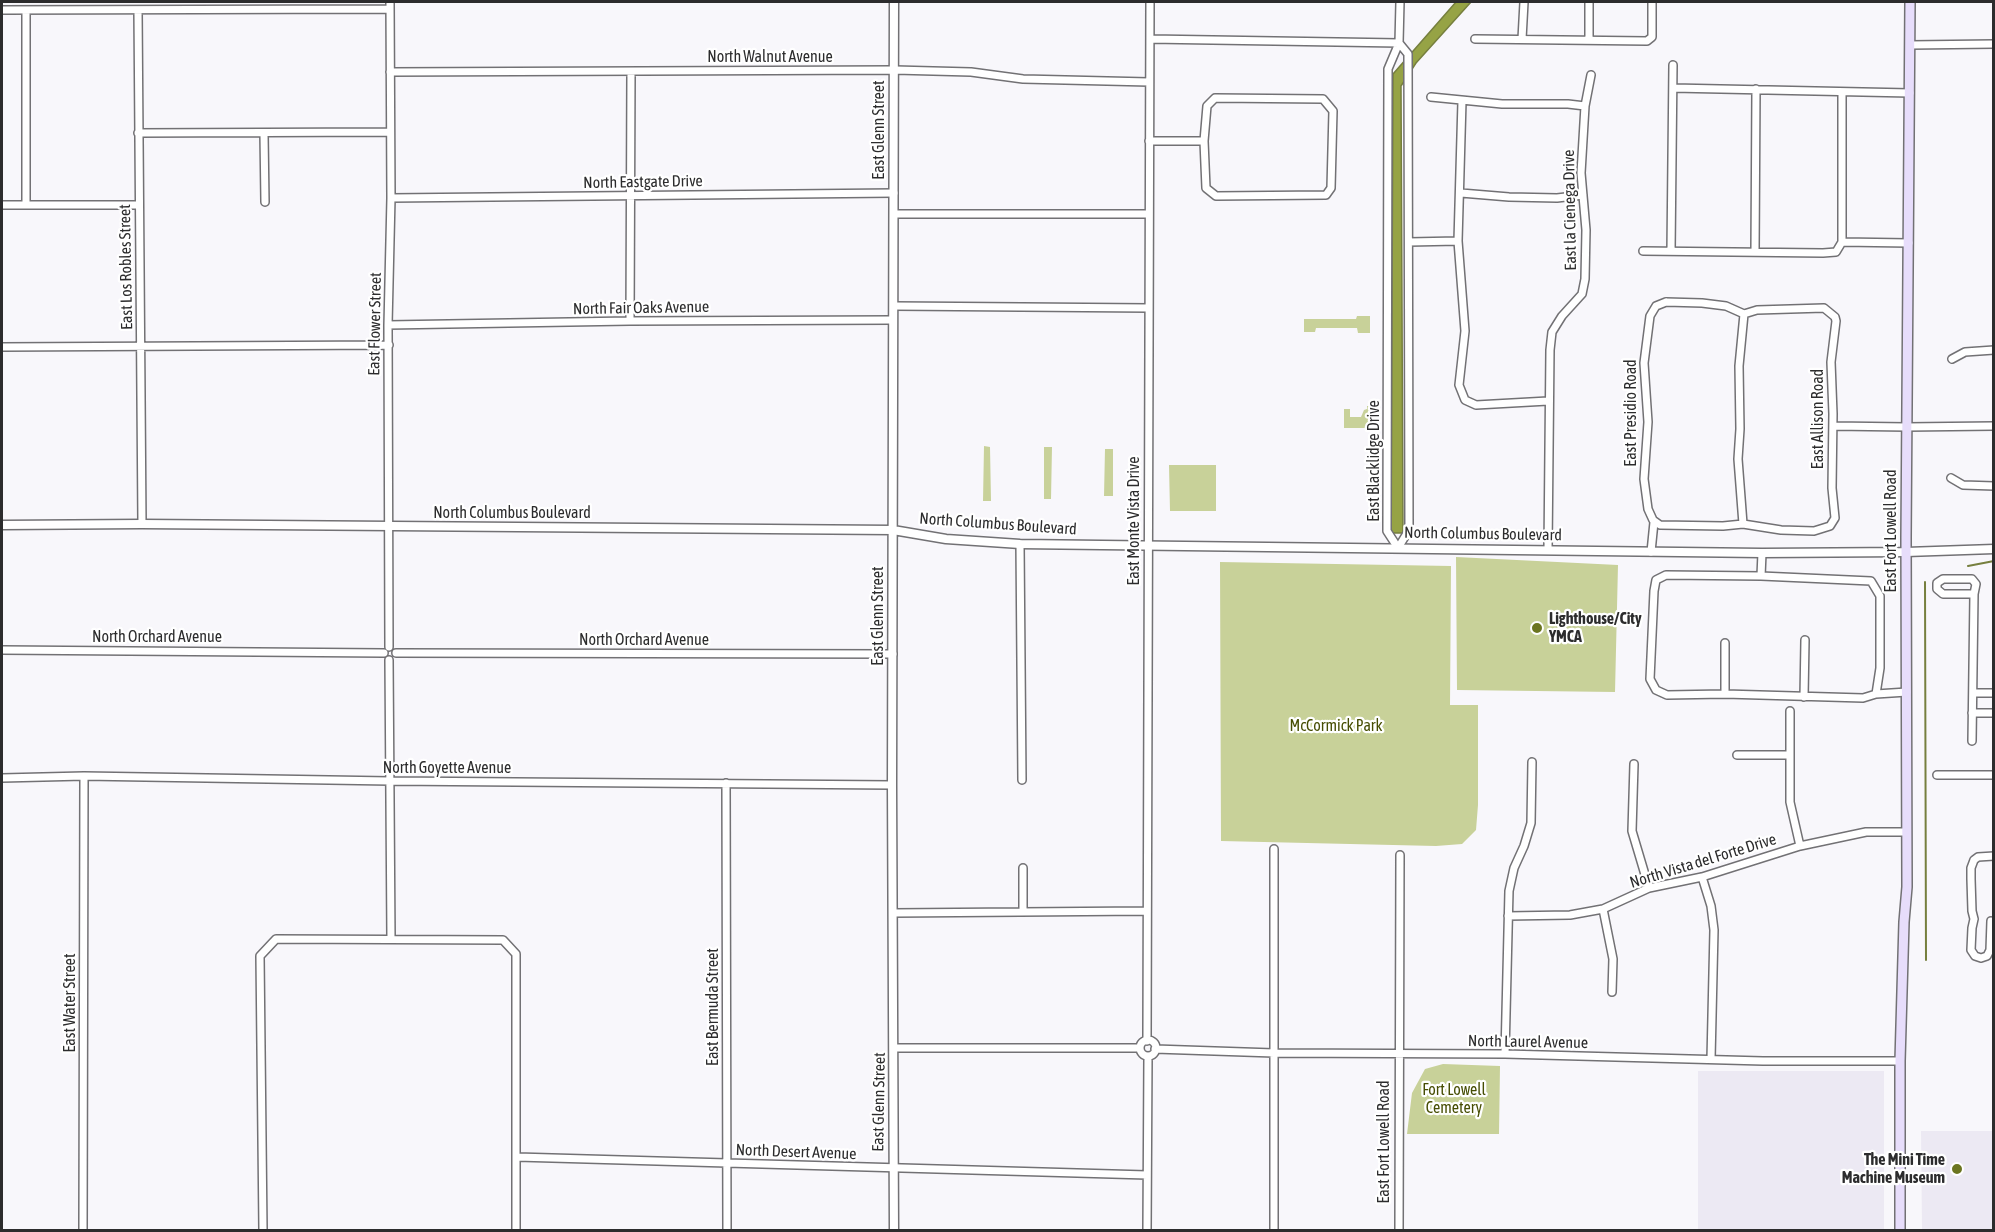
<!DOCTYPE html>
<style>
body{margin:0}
#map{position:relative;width:1995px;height:1232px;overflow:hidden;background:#f8f7fb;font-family:"Asap Condensed",sans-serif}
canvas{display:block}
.frame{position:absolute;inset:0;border:3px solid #2c2c2d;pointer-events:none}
</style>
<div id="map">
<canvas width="1995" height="1232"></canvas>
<div class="frame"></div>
</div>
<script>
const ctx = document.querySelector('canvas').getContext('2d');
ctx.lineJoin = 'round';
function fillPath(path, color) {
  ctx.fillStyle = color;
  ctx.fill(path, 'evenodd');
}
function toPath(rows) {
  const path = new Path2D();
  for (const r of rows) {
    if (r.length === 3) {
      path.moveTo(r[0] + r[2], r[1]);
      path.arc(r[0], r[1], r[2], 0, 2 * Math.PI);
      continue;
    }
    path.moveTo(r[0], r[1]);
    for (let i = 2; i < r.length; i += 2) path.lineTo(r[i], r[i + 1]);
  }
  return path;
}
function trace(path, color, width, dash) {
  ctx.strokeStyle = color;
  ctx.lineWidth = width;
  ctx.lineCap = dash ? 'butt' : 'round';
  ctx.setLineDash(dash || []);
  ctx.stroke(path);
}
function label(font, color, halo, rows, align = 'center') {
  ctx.font = font + ' "Asap Condensed",sans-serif';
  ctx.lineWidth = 4.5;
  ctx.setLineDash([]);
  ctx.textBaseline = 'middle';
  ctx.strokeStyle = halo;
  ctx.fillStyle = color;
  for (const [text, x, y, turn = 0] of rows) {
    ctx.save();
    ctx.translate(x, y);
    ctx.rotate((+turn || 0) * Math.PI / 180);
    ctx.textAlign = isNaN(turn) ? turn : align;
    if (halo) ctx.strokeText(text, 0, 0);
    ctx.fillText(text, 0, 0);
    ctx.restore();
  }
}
fillPath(toPath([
 [1698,1071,1884,1071,1884,1230,1698,1230],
 [1921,1131,1993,1131,1993,1230,1922,1230]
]), '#ece9f3');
fillPath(toPath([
 [1357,316,1370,316,1370,333,1358,333,1357,328,1316,328,1315,332,1304,332,1304,319,1356,319],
 [1367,406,1371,406,1372,428,1344,428,1344,409,1350,409,1350,417,1361,417,1364,410,1367,409],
 [984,446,990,447,991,501,983,501],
 [1044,447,1052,447,1051,499,1044,499],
 [1105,449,1113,449,1113,496,1104,496],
 [1169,465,1216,465,1216,511,1170,511],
 [1456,557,1618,565,1615,692,1457,690],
 [1220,562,1451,566,1450,705,1478,705,1478,805,1476,830,1462,844,1436,846,1221,841],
 [1443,1064,1500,1066,1499,1134,1407,1134,1412,1093,1425,1069]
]), '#c8d199');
const water = toPath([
 [1456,2,1471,2,1416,63,1401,86,1403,533,1391,533,1393,74,1456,2]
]);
fillPath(water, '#96a345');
trace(water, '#767f3e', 1.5);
trace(toPath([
 [1968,566,1994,561],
 [1925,582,1926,960]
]), '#767f3e', 2);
const minor = toPath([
 [1589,2,1589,40],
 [2,10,390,9],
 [26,10,26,205],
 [138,10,142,524],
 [1150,39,1399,43],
 [1475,39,1647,41,1652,37,1652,2],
 [1522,39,1524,2],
 [1399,43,1408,54,1409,530,1398,548,1387,531,1388,69,1399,43,1400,2],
 [1910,45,1994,44],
 [390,72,895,70,971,72,1023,79,1149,82],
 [1673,88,1910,93],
 [1842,92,1842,242],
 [1431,97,1502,104,1568,104,1585,106],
 [1462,101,1458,241,1465,331,1459,385,1465,400,1476,405,1548,401],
 [138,133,390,132],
 [264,134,265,202],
 [1149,141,1204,141,1206,188,1216,196,1326,195,1331,188,1333,111,1323,99,1215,98,1207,106,1204,141],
 [1461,193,1509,197,1557,198,1583,195],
 [391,198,894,193],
 [2,205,139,205],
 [895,214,1149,214],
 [1409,242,1458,241],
 [1842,242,1909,243],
 [1643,251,1823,253,1836,252,1842,242],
 [1671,251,1673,65],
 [1755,252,1756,89],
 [1666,302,1702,303,1726,306,1744,314,1757,310,1824,308,1835,317,1836,321,1831,362,1833,414,1832,488,1835,518,1830,526,1814,531,1781,530,1743,524,1723,526,1660,525,1653,520,1648,509,1644,479,1648,422,1644,363,1650,316,1656,306,1666,302],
 [894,306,1149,308],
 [630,321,631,72],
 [388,325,630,321,893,320],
 [2,347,389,345],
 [1952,359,1965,352,1994,350],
 [1833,426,1907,427,1994,426],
 [1951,478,1963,485,1994,486],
 [1743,524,1738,459,1740,429,1739,366,1744,314],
 [1020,544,1022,780],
 [1548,550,1550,350,1552,332,1562,316,1582,294,1585,279,1586,230,1581,173,1585,106,1591,75],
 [1651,552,1654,522],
 [1761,576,1762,553],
 [389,647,388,325,391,198,390,2],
 [2,650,384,653],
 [396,653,893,654],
 [389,660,391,939],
 [1974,693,1994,693],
 [1725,694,1725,643],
 [1876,694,1880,668,1880,596,1871,581,1761,576,1666,575,1656,580,1654,591,1650,679,1656,690,1667,695,1725,694,1863,698,1876,694,1907,692],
 [1804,697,1805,640],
 [1790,711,1790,802,1800,846],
 [1972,713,1994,713],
 [1972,741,1974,594,1976,584,1972,579,1943,579,1937,583,1937,589,1943,594,1974,594],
 [1737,755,1789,755],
 [1634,764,1632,831,1649,888],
 [1937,775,1994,775],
 [2,778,84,776,390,781,892,785],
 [726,783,727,1230],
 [1274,849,1274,1230],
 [1974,860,1971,868,1971,879,1972,911,1974,919],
 [1974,860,1978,857,1994,856],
 [1023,868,1023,912],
 [1702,877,1711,906,1714,930,1711,1059],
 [1603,909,1613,959,1612,992],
 [894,913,1147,911],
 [1508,916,1570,915,1603,909,1649,888,1702,877,1800,846,1866,832,1907,832],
 [1974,919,1972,928,1971,950,1975,956,1981,958,1987,956,1990,950,1991,921],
 [1148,1048,8],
 [1147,1041,1150,2],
 [894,1048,1140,1048],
 [1155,1049,1274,1053,1505,1054,1763,1061,1900,1061],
 [1505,1054,1509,891,1514,868,1524,846,1531,823,1532,762],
 [517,1157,1147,1175],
 [83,1230,84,776],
 [263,1230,260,956,276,939,503,940,516,954,516,1230],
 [1147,1230,1148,1056],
 [1399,1230,1400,855]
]);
const tertiary = toPath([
 [2,525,142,524,893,530,946,539,1020,544,1762,553,1906,552,1994,549],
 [894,1230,892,785,894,2]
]);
const secondary = toPath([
 [1900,1230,1900,1061,1904,922,1907,887,1906,537,1910,2]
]);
trace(minor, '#727174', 10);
trace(tertiary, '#727174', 11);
trace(secondary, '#727174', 12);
trace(minor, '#fff', 7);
trace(tertiary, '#fff', 8);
trace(secondary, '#e7ddfb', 9);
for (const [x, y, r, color] of [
 [1537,628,6,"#6b7520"],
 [1957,1169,6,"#6b7520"]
]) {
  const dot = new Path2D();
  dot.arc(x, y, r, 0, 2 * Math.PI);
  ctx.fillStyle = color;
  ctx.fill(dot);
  trace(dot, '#fff', 2);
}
label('16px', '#2c2c2d', '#fff', [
 ["North Walnut Avenue",770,57],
 ["East Glenn Street",879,130,-90],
 ["North Eastgate Drive",643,182,-1],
 ["East la Cienega Drive",1570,210,-91],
 ["East Los Robles Street",126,267,-91],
 ["North Fair Oaks Avenue",641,308,-1],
 ["East Flower Street",375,324,-89],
 ["East Presidio Road",1631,413,-90],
 ["East Allison Road",1818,419,-90],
 ["East Blacklidge Drive",1374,461,-90],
 ["North Columbus Boulevard",512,513],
 ["East Monte Vista Drive",1134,521,-90],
 ["North Columbus Boulevard",998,524,4],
 ["East Fort Lowell Road",1891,531,-90],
 ["North Columbus Boulevard",1483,534,1],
 ["East Glenn Street",878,616,-90],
 ["North Orchard Avenue",157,637],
 ["North Orchard Avenue",644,640],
 ["North Goyette Avenue",447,768],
 ["North Vista del Forte Drive",1703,861,-17],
 ["East Water Street",70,1003,-90],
 ["East Bermuda Street",713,1007,-90],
 ["North Laurel Avenue",1528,1042,1],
 ["East Glenn Street",879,1102,-89],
 ["East Fort Lowell Road",1384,1142,-90],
 ["North Desert Avenue",796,1152,2]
]);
label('bold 16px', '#2c2c2d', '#fff', [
 ["Lighthouse/City",1549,619],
 ["YMCA",1549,637],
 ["The Mini Time",1945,1160,"right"],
 ["Machine Museum",1945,1178,"right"]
], 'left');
label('16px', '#464d03', '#fff', [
 ["McCormick Park",1336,726],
 ["Fort Lowell",1454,1090],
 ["Cemetery",1454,1108]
]);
</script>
